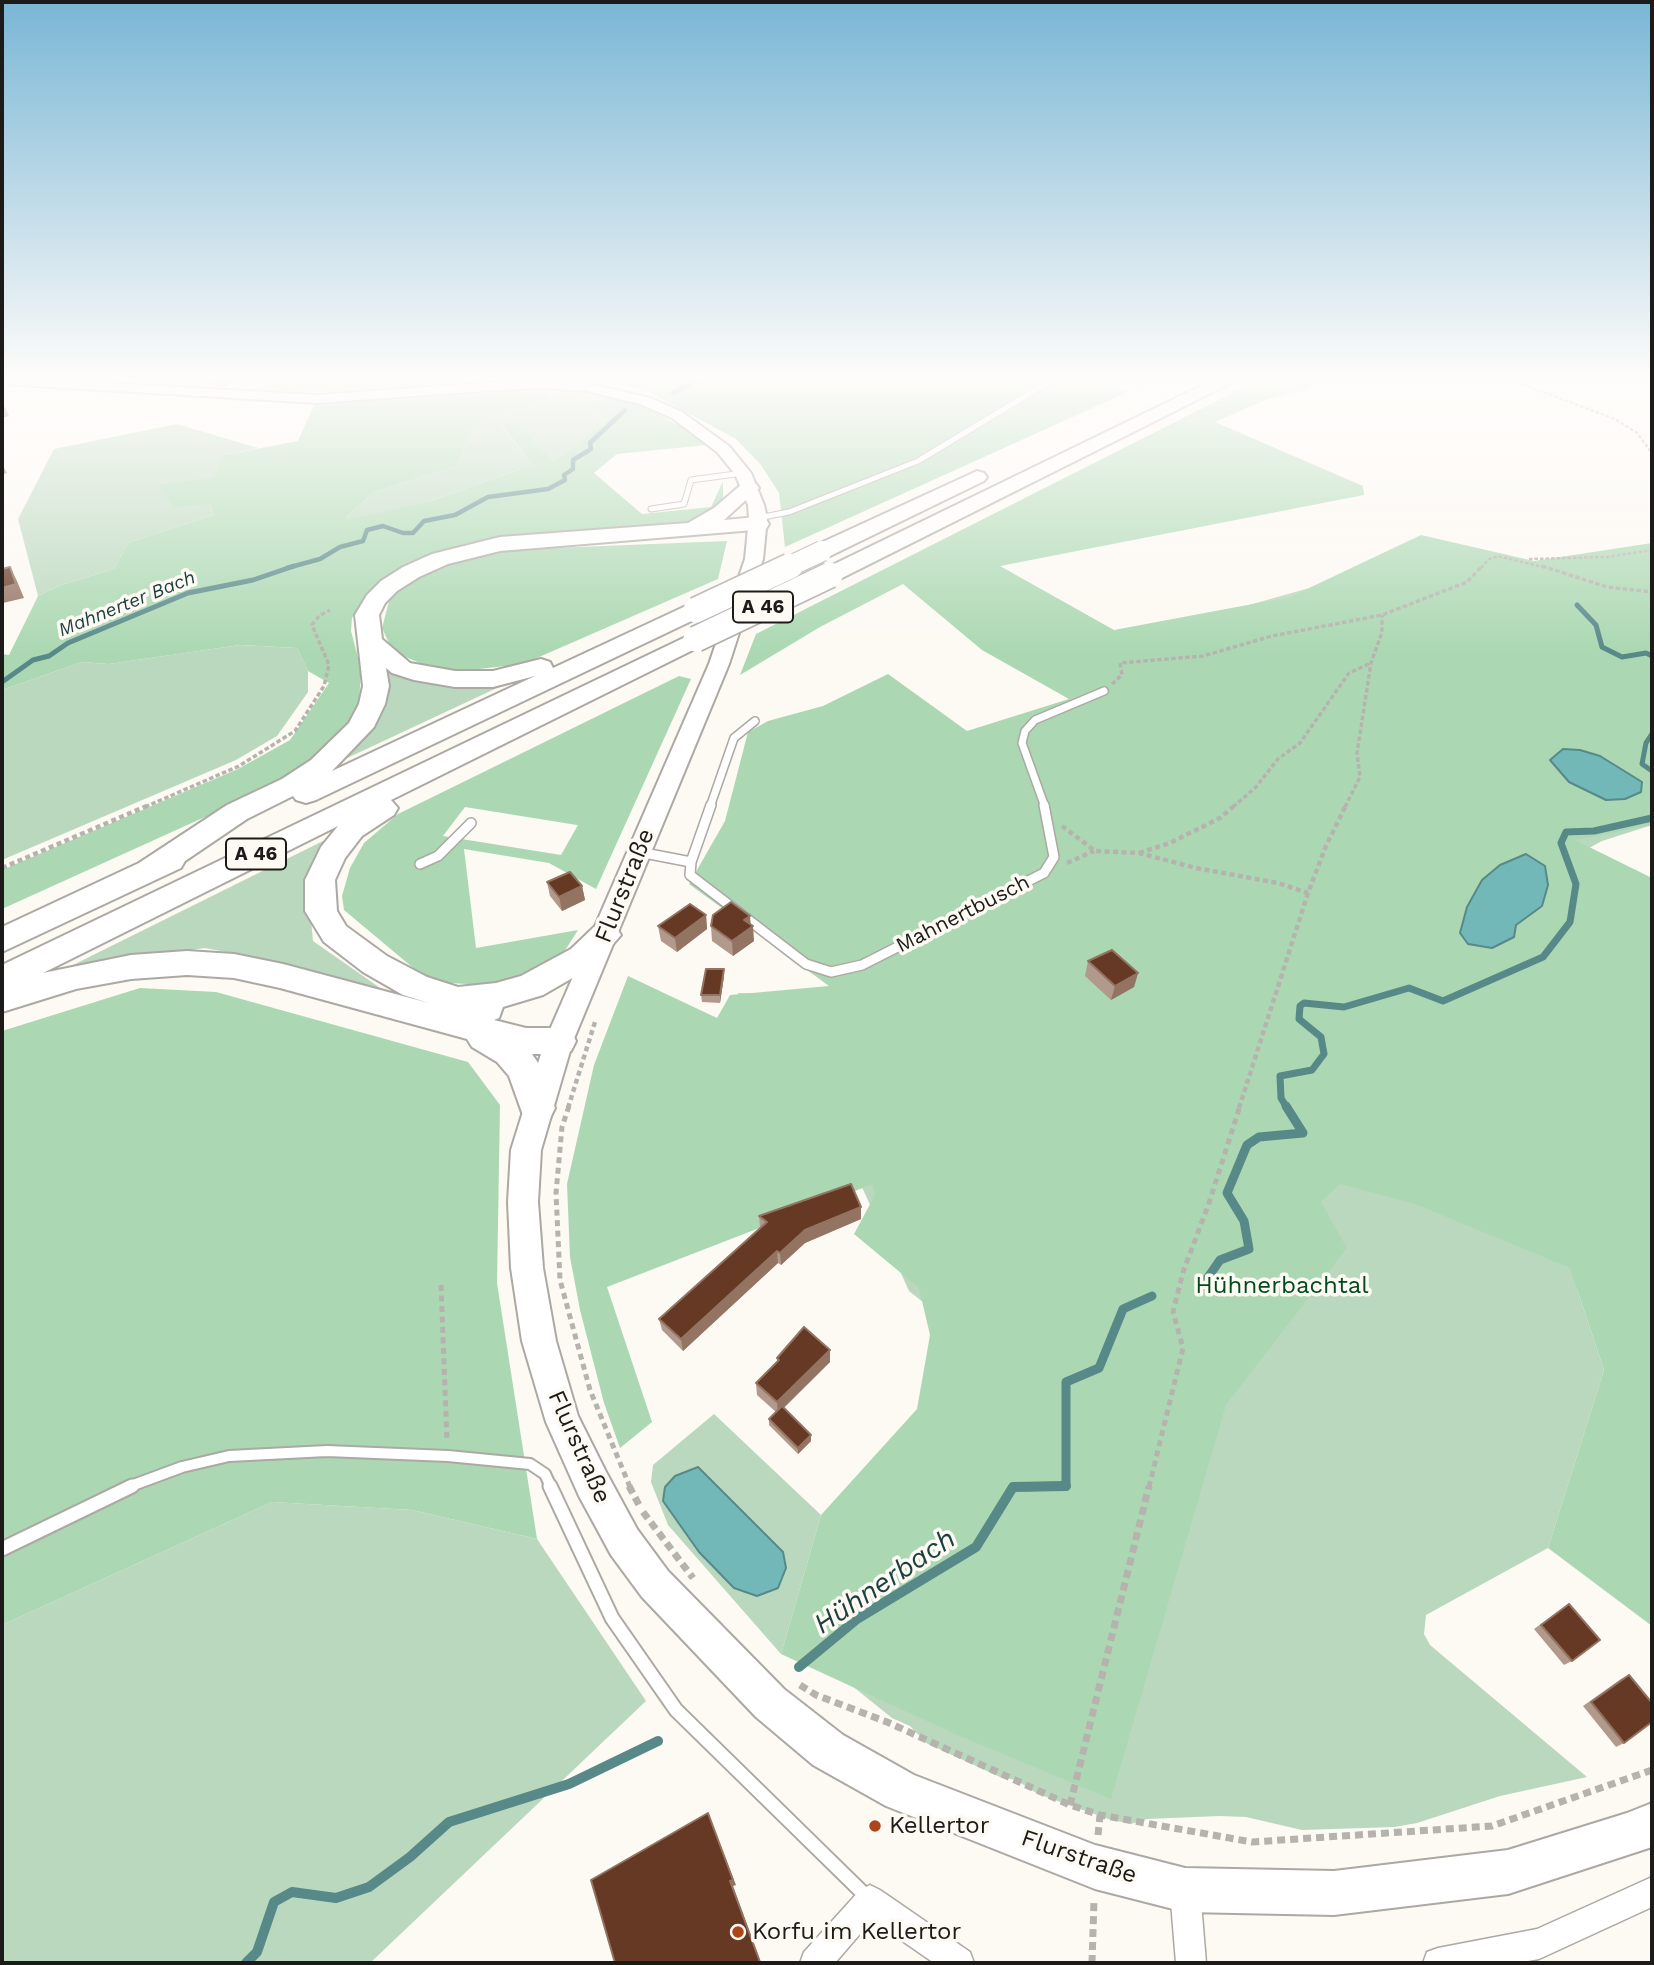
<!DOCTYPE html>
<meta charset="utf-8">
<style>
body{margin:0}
#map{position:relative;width:1654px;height:1965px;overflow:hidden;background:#fdf9f3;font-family:"Work Sans",sans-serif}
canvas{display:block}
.frame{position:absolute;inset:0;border:4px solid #1d1b19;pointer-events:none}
</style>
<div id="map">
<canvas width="1654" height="1965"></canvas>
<div class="frame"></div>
</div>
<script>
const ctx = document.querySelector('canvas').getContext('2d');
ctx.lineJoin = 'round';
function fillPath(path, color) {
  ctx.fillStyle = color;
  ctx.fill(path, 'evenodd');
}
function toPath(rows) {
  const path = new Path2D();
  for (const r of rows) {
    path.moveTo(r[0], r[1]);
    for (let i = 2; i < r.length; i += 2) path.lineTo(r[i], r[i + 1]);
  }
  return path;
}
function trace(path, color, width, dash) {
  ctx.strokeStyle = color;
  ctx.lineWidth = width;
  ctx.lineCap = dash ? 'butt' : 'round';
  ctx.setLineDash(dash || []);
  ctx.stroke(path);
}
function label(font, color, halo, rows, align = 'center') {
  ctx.font = font + ' "Work Sans",sans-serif';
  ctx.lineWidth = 7;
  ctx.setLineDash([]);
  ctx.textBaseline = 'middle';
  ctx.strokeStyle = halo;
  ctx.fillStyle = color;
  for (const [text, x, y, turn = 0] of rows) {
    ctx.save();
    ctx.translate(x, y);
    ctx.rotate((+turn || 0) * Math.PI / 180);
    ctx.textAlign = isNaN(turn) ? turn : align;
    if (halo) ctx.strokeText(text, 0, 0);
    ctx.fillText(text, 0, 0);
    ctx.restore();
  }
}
fillPath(toPath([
 [550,389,580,390,607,396,594,408,607,421,554,461,517,423,502,426,532,465,434,500,348,521,347,516,374,492,457,466,472,429,491,416,546,400],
 [177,424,258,448,224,455,210,504,214,515,128,543,114,569,61,585,38,596,18,519,54,449],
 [1423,556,1524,562,1652,560,1652,825,1602,841,1589,848,1577,1289,1604,1370,1548,1548,1426,1615,1424,1634,1430,1645,1587,1777,1500,1796,1417,1823,1394,1827,1302,1830,1246,1817,1219,1816,1147,1819,1131,1824,1108,1819,1038,1794,1016,1780,1000,1777,926,1743,910,1726,892,1718,841,1677,1035,1390,909,1291,847,1154,765,1081,738,993,838,995,1057,716,1121,641],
 [240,645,297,648,308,671,308,692,277,736,236,760,2,860,2,690,82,662,109,664],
 [384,669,422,683,462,688,499,687,343,760,374,725],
 [327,839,307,880,313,941,386,992,285,963,205,948,69,967],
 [714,1414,821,1515,781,1654,668,1525,651,1482,653,1465],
 [272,1502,412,1510,537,1539,646,1701,370,1963,2,1963,2,1625]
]), '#bad8be');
fillPath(toPath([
 [278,377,521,377,332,392,255,390],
 [585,377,1081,377,1130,391,1151,377,1159,377,1130,391,785,547,779,493,761,465,736,439,643,389],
 [1264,377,1328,377,1300,391,1268,399,1215,422,1363,486,1364,495,1000,566,1114,630,1290,597,1421,535,1534,561,1652,543,1652,825,1575,840,1652,878,1652,1626,1548,1548,1604,1370,1570,1268,1415,1204,1340,1184,1321,1202,1347,1248,1226,1405,1111,1799,955,1734,781,1654,821,1515,917,1409,930,1335,919,1288,854,1234,875,1195,873,1184,607,1287,652,1422,620,1448,604,1403,580,1310,570,1257,567,1184,594,1065,628,976,717,1018,730,995,829,986,689,884,725,821,748,732,768,721,823,706,888,674,967,731,1069,699,982,650,903,584,820,627,740,675,756,634],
 [550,389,547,400,491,416,472,429,457,466,374,492,347,516,348,520,434,500,532,465,502,425,509,423,517,423,554,461,607,421,593,408,607,396,649,409,680,426,706,445,617,454,594,473,642,514,711,507,723,481,723,505,697,521,472,543,433,555,367,596,352,618,351,631,361,669,359,704,350,726,310,763,227,807,2,909,2,870,238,769,290,740,329,683,308,671,297,648,240,645,109,664,82,662,2,690,2,654,9,655,38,596,61,585,114,569,128,543,214,515,210,504,174,507,158,485,213,478,224,455,298,441,314,405],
 [727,541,718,579,523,664,461,671,434,669,401,655,389,643,382,628,389,601,404,587,448,563,474,556,529,549],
 [679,676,691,679,596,889,549,863,464,849,476,948,578,930,557,963,504,986,430,982,344,910,342,896,350,868,364,843,398,814],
 [465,807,577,825,578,825,561,855,443,836],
 [140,988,216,992,468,1062,500,1105,497,1283,537,1539,412,1510,272,1502,2,1625,2,1031]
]), '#abd8b2');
const water = toPath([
 [1563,749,1580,750,1600,756,1642,782,1641,792,1625,799,1606,800,1569,782,1550,760,1563,749],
 [1526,854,1545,866,1548,885,1542,906,1516,925,1514,937,1492,948,1468,944,1460,933,1467,907,1482,880,1500,865,1526,854],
 [698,1467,783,1552,786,1568,778,1588,757,1596,734,1588,699,1552,663,1501,665,1487,675,1476,698,1467]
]);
fillPath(water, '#72b8b9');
trace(water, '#588989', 2);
trace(toPath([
 [673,393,698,380,738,377],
 [287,568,320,559,340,547,363,541,367,530,383,526,403,533,413,533,424,521,455,515,488,497,548,489,565,480,564,475,573,469,573,460,591,449,590,443,625,410]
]), '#588989', 4.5);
trace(toPath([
 [1577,605,1596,625,1602,647,1622,657,1646,653,1652,656],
 [2,682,33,660,49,656,68,643,188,593,253,580,294,566],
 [1652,734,1646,743,1642,764,1652,771]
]), '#588989', 5);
trace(toPath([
 [1287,1108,1281,1098,1280,1076,1312,1070,1324,1054,1321,1037,1299,1019,1300,1006,1304,1003,1344,1007,1409,988,1443,1001,1543,957,1570,922,1576,884,1561,843,1566,832,1594,831,1652,818]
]), '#588989', 7);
trace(toPath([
 [1202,1286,1220,1260,1249,1249,1244,1221,1227,1193,1247,1145,1259,1137,1303,1133,1286,1106],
 [1013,1487,1066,1486,1066,1382,1099,1368,1123,1309,1152,1296]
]), '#588989', 9);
trace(toPath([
 [799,1667,857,1619,976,1547,1013,1487,1066,1486],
 [246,1963,257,1952,274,1902,292,1892,336,1898,369,1887,410,1857,449,1822,569,1784,658,1741]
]), '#588989', 10);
const serviceFar4 = toPath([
 [498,386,511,377],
 [651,509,684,504,691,480,743,473],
 [758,518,789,512,918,461,1057,377]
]);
const serviceFar3 = toPath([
 [710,807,734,738,755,721],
 [1045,807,1022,743,1025,731,1035,720,1104,691]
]);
const serviceFar2 = toPath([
 [639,852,691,862,690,875,806,964,831,972,862,965,1044,873,1054,857,1044,805],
 [691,862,711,805],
 [420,864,438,856,471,823]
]);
const serviceFar1 = toPath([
 [128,1487,182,1467,229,1456,327,1451,448,1456,530,1464,545,1474,551,1487]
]);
const service = toPath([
 [550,1486,612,1618,676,1710,866,1896],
 [2,1549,132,1486]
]);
const minor = toPath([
 [60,377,72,377,60,386,54,386,54,382,60,377],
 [1185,1875,1195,1880,1200,1890,1206,1963,1176,1963,1170,1890,1175,1880,1185,1875],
 [1652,1877,1652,1907,1539,1959,1517,1963,1423,1963,1427,1952,1438,1948,1537,1929,1652,1877],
 [870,1885,880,1890,970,1952,974,1963,934,1963,872,1920,835,1963,800,1963,804,1952,860,1890,870,1885]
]);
const secondary = toPath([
 [2,377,317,395,498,382,544,380,587,383,650,398,682,412,729,446,751,473,764,505,767,518,763,559,729,664,573,1041,541,1150,538,1202,543,1268,556,1341,578,1416,605,1470,637,1529,668,1571,784,1689,843,1735,914,1775,1095,1845,1185,1868,1334,1871,1508,1850,1627,1813,1652,1803,1652,1847,1508,1894,1334,1915,1185,1912,1095,1889,886,1806,813,1765,756,1717,642,1597,611,1555,579,1496,546,1422,522,1341,511,1268,508,1202,511,1150,545,1041,709,664,745,559,749,518,748,505,735,474,717,452,672,418,640,404,587,391,544,388,498,390,317,403,2,384,2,377]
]);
const motorway = toPath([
 [1219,377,1243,377,838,580,822,580,818,575,822,570,1219,377],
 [977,471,984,473,987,477,984,481,830,556,814,556,811,551,814,546,977,471],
 [749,482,756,484,759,488,724,520,758,517,766,519,769,524,766,529,500,551,448,564,419,577,397,591,385,603,379,615,382,639,410,663,455,671,493,671,541,659,550,662,553,668,688,605,696,603,704,605,708,610,704,615,316,800,306,803,296,800,293,796,247,819,185,861,181,868,2,952,2,927,139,863,227,805,282,779,311,760,349,723,359,704,363,686,355,615,367,595,381,581,403,567,432,554,500,537,688,523,714,508,742,484,749,482],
 [386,668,392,673,414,680,455,687,493,687,535,676,332,771,374,727,385,704,389,686,386,668],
 [696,632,705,634,708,639,705,644,391,800,398,808,394,815,362,836,345,858,335,880,337,911,346,926,387,956,427,977,458,987,496,983,521,976,571,949,594,927,605,924,616,927,621,935,595,965,543,995,503,1007,499,1018,494,1020,526,1028,559,1028,571,1031,576,1041,571,1051,559,1054,532,1054,543,1070,555,1108,550,1118,537,1123,524,1118,509,1076,497,1062,472,1047,467,1039,280,988,234,978,187,975,131,979,76,989,2,1012,2,965,696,632],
 [338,826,321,847,305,880,305,911,324,942,363,972,403,995,429,1003,283,964,234,954,187,951,131,955,43,973,338,826]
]);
trace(serviceFar4, '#aca8a3', 7);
trace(serviceFar3, '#aca8a3', 10);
trace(serviceFar2, '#aca8a3', 12);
trace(serviceFar1, '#aca8a3', 14);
trace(service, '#aca8a3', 17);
trace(minor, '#aca8a3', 3);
trace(secondary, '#aca8a3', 4);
trace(motorway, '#aca8a3', 4);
trace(toPath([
 [1503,377,1615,419,1637,433,1652,453],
 [637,384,646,377],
 [1529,559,1607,557,1652,550],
 [1481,568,1489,559,1498,556,1547,568]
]), '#b6b3ae', 2.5, [3.5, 2]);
trace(toPath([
 [1542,566,1607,587,1652,592],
 [1112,684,1122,675,1120,663,1203,656,1272,636,1382,615,1467,582,1482,566],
 [145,807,239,766,295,731,324,686,329,665,312,625,319,616,330,610],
 [1233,807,1256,787,1278,759,1300,743,1349,673,1371,663],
 [1345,807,1360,777,1357,753,1371,663,1382,632,1382,615]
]), '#b6b3ae', 3.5, [4.5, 2.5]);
trace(toPath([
 [1062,826,1095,851,1139,853,1196,868,1278,883,1308,893],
 [1139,853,1170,843,1220,818,1235,805],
 [1067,863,1094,851],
 [2,868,149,805],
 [568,1108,595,1022],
 [1239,1108,1308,893,1326,846,1346,805]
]), '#b6b3ae', 4.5, [5, 3.5]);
trace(toPath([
 [569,1106,562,1127,556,1193,560,1280,590,1390,630,1487],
 [441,1285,447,1441],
 [1149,1487,1183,1348,1173,1312,1183,1272,1209,1203,1240,1106]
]), '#b6b3ae', 5, [6, 4.5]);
trace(toPath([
 [629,1486,639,1505],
 [643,1512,693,1578],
 [800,1685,816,1695,887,1722,1070,1805,1100,1815,1252,1842,1492,1826,1652,1770],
 [1070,1805,1149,1486],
 [1098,1835,1100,1815],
 [1092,1963,1094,1900]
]), '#b6b3ae', 7, [8, 5]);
trace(serviceFar4, '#fff', 5);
trace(serviceFar3, '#fff', 7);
trace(serviceFar2, '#fff', 9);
trace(serviceFar1, '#fff', 10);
trace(service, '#fff', 13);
fillPath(minor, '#fff');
fillPath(secondary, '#fff');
fillPath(motorway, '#fff');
const motorwayBridgeFar1 = toPath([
 [786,568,822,551]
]);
const motorwayBridge = toPath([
 [696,610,790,566],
 [696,639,830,575]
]);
trace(motorwayBridgeFar1, '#aca8a3', 22, []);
trace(motorwayBridge, '#aca8a3', 28, []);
trace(motorwayBridgeFar1, '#fff', 20);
trace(motorwayBridge, '#fff', 25);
fillPath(toPath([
 [91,377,117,377,114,379],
 [187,377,246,377,221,387],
 [547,882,582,886,585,900,562,911,550,896],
 [706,915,707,929,677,952,661,941,658,926],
 [750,925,754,941,733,956,712,941,711,926],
 [1088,961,1138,973,1134,987,1111,1000,1085,976],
 [724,969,724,976,720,1003,702,1002,701,995],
 [861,1207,861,1219,805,1243,781,1265,778,1263,683,1351,662,1330,659,1319,760,1228,759,1216],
 [830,1350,830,1362,784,1408,811,1435,811,1441,798,1454,769,1425,769,1419,776,1412,757,1395,756,1383,777,1363,777,1358],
 [1569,1604,1572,1661,1564,1665,1534,1629],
 [1629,1675,1624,1743,1616,1747,1583,1706,1621,1679]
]), '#b1998c');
fillPath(toPath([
 [224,377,246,377,221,387,218,379],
 [5,407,9,416,2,418,2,408],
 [2,464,7,473,2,475],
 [10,567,17,581,24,598,3,603,2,601,2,588],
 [582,886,585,900,562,911,559,897],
 [706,915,707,929,677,952,675,938],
 [750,916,751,928,753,926,754,941,733,956,732,941,744,920],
 [724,969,724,976,720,1003,720,995],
 [1138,973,1134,987,1111,1000,1115,986],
 [861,1207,861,1219,805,1243,781,1265,780,1253,805,1230],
 [777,1251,778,1263,683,1351,681,1339],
 [830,1350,830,1362,778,1413,777,1402],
 [811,1435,811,1441,798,1454,798,1448],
 [708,1813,736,1885,733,1886,761,1963,757,1963]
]), '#937362');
const building = toPath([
 [10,567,16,584,2,588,2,569,10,567],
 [570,872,582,886,559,897,547,882,570,872],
 [731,902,750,916,744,920,753,926,732,941,711,926,713,915,731,902],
 [690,904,706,915,675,938,658,926,690,904],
 [1112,950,1138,973,1115,986,1088,961,1112,950],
 [706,969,724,969,720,995,701,995,706,969],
 [851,1184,861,1207,805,1230,780,1253,777,1251,681,1339,659,1319,767,1222,759,1216,851,1184],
 [804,1327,830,1350,777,1402,756,1383,779,1360,777,1358,804,1327],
 [782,1406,811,1435,798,1448,769,1419,782,1406],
 [1569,1604,1600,1640,1572,1661,1541,1625,1569,1604],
 [1629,1675,1652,1703,1652,1722,1624,1743,1591,1702,1629,1675],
 [708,1813,733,1880,730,1881,760,1962,757,1963,615,1963,591,1880,708,1813]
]);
fillPath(building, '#653924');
trace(building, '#937362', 2);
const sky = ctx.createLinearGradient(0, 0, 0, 652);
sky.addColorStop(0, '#79b6d5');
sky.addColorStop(0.58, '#fefcfa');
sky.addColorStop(1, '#fefcfa00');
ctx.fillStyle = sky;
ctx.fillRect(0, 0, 1654, 652);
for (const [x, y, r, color] of [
 [875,1826,7,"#ab4618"],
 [738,1932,7,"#ab4618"]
]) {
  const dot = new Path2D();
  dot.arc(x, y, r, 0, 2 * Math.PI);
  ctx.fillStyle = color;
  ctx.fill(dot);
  trace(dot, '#fdf9f3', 2.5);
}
label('italic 19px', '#1b3e3e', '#fdf9f3', [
 ["Mahnerter Bach",127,604,-22]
]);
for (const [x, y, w] of [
 [763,607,60],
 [256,854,60]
]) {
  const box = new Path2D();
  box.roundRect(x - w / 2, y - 15.5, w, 31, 5);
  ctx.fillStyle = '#fdf9f3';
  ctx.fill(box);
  trace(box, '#1d1b19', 2);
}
label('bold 19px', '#1d1b19', null, [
 ["A 46",763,607],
 ["A 46",256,854]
]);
label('21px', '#1d1b19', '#fdf9f3', [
 ["Mahnertbusch",963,914,-27]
]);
label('24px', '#1d1b19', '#fdf9f3', [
 ["Flurstraße",625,886,-68],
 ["Flurstraße",579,1447,66],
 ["Flurstraße",1079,1857,19]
]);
label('24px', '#014b1d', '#fdf9f3', [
 ["Hühnerbachtal",1282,1286]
]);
label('24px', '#1d1b19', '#fdf9f3', [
 ["Kellertor",889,1826],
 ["Korfu im Kellertor",752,1932]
], 'left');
label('italic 28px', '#1b3e3e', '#fdf9f3', [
 ["Hühnerbach",885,1582,-34]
]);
</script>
